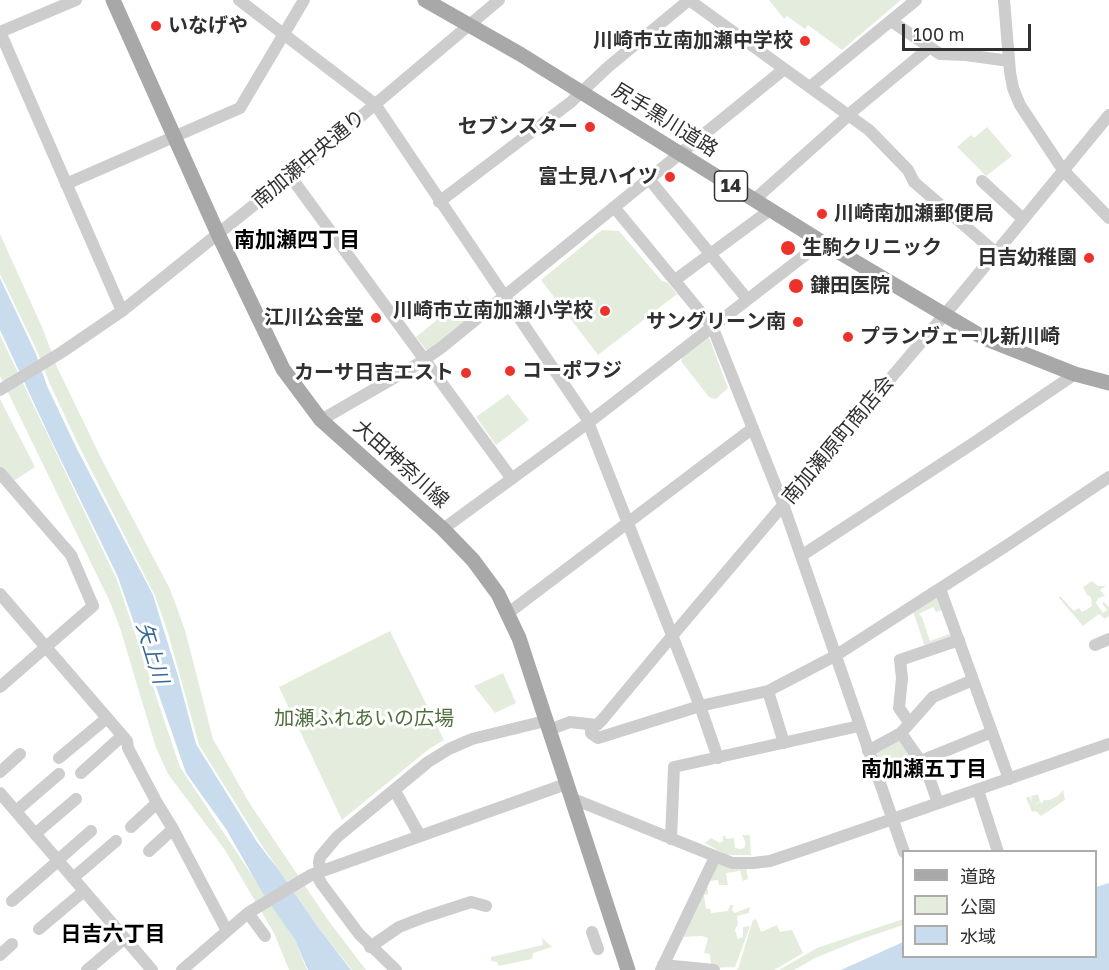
<!DOCTYPE html>
<meta charset="utf-8">
<style>
body{margin:0}
#map{position:relative;width:1109px;height:970px;overflow:hidden;background:#fff;font-family:"Golos Text","Noto Sans JP",sans-serif}
canvas{display:block}
.legend{position:absolute;left:902px;top:850px;width:195px;height:108px;box-sizing:border-box;background:#fff;border:2px solid #acacac;margin:0;padding:8px 10px;list-style:none;font-size:18px;color:#303030}
.legend li{display:flex;align-items:center;gap:12px;height:30px}
.legend b{width:30px;border:2px solid #acacac}
.scale{position:absolute;left:902px;top:24px;width:129px;height:27px;box-sizing:border-box;border:3px solid #303030;border-top:0;padding-left:8px;font-size:18px;line-height:21px;white-space:nowrap;color:#303030;-webkit-text-stroke:4px #fff;paint-order:stroke}
</style>
<div id="map">
<canvas width="1109" height="970"></canvas>
<ul class="legend">
<li><b style="height:8px;background:#a8a8a8"></b>道路</li>
<li><b style="height:16px;background:#e4eddd"></b>公園</li>
<li><b style="height:16px;background:#c9dcee"></b>水域</li>
</ul>
<div class="scale">100 m</div>
</div>
<script>
const ctx = document.querySelector('canvas').getContext('2d');
ctx.lineJoin = 'round';
function fillPath(path, color) {
  ctx.fillStyle = color;
  ctx.fill(path, 'evenodd');
}
function toPath(rows) {
  const path = new Path2D();
  for (const r of rows) {
    path.moveTo(r[0], r[1]);
    for (let i = 2; i < r.length; i += 2) path.lineTo(r[i], r[i + 1]);
  }
  return path;
}
function trace(path, color, width, dash) {
  ctx.strokeStyle = color;
  ctx.lineWidth = width;
  ctx.lineCap = dash ? 'butt' : 'round';
  ctx.setLineDash(dash || []);
  ctx.stroke(path);
}
function label(font, color, halo, rows, align = 'center') {
  ctx.font = font + ' "Golos Text","Noto Sans JP",sans-serif';
  ctx.lineWidth = 6;
  ctx.setLineDash([]);
  ctx.textBaseline = 'middle';
  ctx.strokeStyle = halo;
  ctx.fillStyle = color;
  for (const [text, x, y, turn = 0] of rows) {
    ctx.save();
    ctx.translate(x, y);
    ctx.rotate((+turn || 0) * Math.PI / 180);
    ctx.textAlign = isNaN(turn) ? turn : align;
    if (halo) ctx.strokeText(text, 0, 0);
    ctx.fillText(text, 0, 0);
    ctx.restore();
  }
}
fillPath(toPath([
 [769,0,901,0,842,50,808,25,805,29,787,16,784,19],
 [987,127,1012,156,986,176,957,147,971,135,974,138],
 [602,230,619,231,662,281,667,282,677,294,598,355,541,280],
 [0,234,42,327,57,367,103,462,170,589,185,630,213,739,250,804,328,920,366,970,352,970,318,927,261,844,199,745,168,633,155,596,77,442,49,382,38,353,0,274],
 [466,296,478,311,427,351,416,337],
 [0,335,117,580,180,767,295,940,307,970,289,970,274,933,225,850,168,774,156,748,120,628,110,602,0,376],
 [708,335,728,388,716,399,709,397,681,361,684,352],
 [508,394,529,420,496,445,476,417],
 [0,399,35,467,12,482,0,469],
 [1092,581,1098,586,1106,586,1100,590,1105,596,1098,598,1096,603,1103,613,1107,610,1102,603,1104,602,1109,607,1109,616,1105,619,1099,614,1083,626,1059,598,1060,596,1074,611,1079,608,1082,612,1086,610,1092,606,1091,597,1087,595,1083,587],
 [937,596,942,610,936,612,933,607,919,614,922,617,930,641,952,633,951,640,925,647,913,611],
 [390,631,444,740,429,749,342,820,279,687],
 [503,673,516,703,495,713,474,686],
 [899,739,917,765,882,776,874,754],
 [1063,790,1065,800,1041,816,1036,811,1032,812,1026,798,1029,796,1032,802,1031,796,1038,794,1040,801,1034,806,1040,802,1042,803,1044,800,1049,800,1058,796],
 [742,835,750,835,751,855,726,855,705,843,711,838,720,843,723,841,723,836,725,836,726,839,734,838,735,848,741,849,745,847,745,841],
 [715,861,746,867,748,879,743,881,740,871,726,873,728,885,719,885,718,880,707,881,708,894,704,895,706,909,710,909,711,913,728,911,730,905,733,905,732,910,735,913,750,907,749,913,737,916,738,924,735,930,738,939,743,937,743,927,750,926,735,967,711,968,710,954,704,953,708,938,702,936,680,937],
 [756,919,761,932,777,925,780,932,792,930,803,953,774,970,736,970,738,969,753,920],
 [903,919,903,925,859,940,815,958,794,970,779,970,817,948],
 [542,938,552,947,533,953,532,959,499,966,497,962,491,961,491,957,543,945]
]), '#e4eddd');
fillPath(toPath([
 [0,278,36,354,47,386,76,447,153,595,178,676,196,744,257,842,278,869,318,927,351,970,308,970,295,940,262,892,226,829,186,773,118,577,52,442,0,330],
 [1109,883,1109,970,841,970,903,942,904,956,1096,956,1096,887]
]), '#c9dcee');
trace(toPath([
 [239,0,375,104,586,417,700,706,718,758],
 [1004,0,1010,72,1013,88,1020,105,1063,170,1109,218],
 [891,21,940,54,966,55,1009,61],
 [0,32,122,311],
 [0,32,76,0],
 [810,87,916,0],
 [848,115,929,48],
 [290,176,512,479],
 [649,179,747,299],
 [982,181,1023,219],
 [66,184,240,108,304,0],
 [754,200,848,116],
 [439,202,571,102,608,67,689,0,869,130,908,170,914,182,995,252],
 [614,207,712,326,783,504,904,852],
 [675,280,770,210],
 [0,390,62,352,122,311,290,176,499,0],
 [321,420,418,364,442,347,783,70],
 [0,473,71,555,93,606,0,687],
 [443,529,588,423,822,242],
 [801,556,975,442,1075,374],
 [940,589,1009,779],
 [0,594,127,741,128,748,157,803,173,829,227,931],
 [507,614,753,428],
 [1095,645,1109,639],
 [768,691,784,743],
 [909,722,899,708,902,678,900,660,959,640],
 [591,725,591,733,598,738,700,706,768,691,835,656,1006,546,1109,477],
 [549,730,570,722,597,725,602,720,672,636,957,300,1109,115],
 [901,733,919,759,923,760,938,803],
 [868,751,901,733,933,697,973,680],
 [59,758,107,718],
 [923,760,992,732],
 [0,772,20,754],
 [81,773,122,736],
 [978,790,998,852],
 [395,791,420,836],
 [0,793,152,970],
 [571,798,732,863,753,863,770,861,809,848,1109,744],
 [16,811,59,774],
 [131,827,157,803],
 [35,834,76,799],
 [671,839,674,767,859,726],
 [149,851,173,829],
 [58,860,91,831],
 [320,871,319,862,320,857,337,837,428,762,449,749,472,739,545,721],
 [316,873,321,883,359,934,396,970],
 [73,878,116,841],
 [12,901,58,861],
 [248,913,265,936],
 [39,929,84,891],
 [592,932,598,949],
 [370,947,399,927,425,917,471,902,486,906],
 [0,955,12,944],
 [663,965,714,970],
 [87,970,125,938],
 [182,970,248,913,311,875,566,784],
 [661,970,715,857]
]), '#cdcdcd', 12);
trace(toPath([
 [113,0,218,234,283,369,321,420,443,529,473,560,498,594,519,638,628,970],
 [425,0,520,54,822,242,984,338,1075,374,1109,383]
]), '#a8a8a8', 15);
for (const [x, y, r, color] of [
 [156,26,6,"#ed322c"],
 [805,41,6,"#ed322c"],
 [590,127,6,"#ed322c"],
 [670,177,6,"#ed322c"],
 [822,214,6,"#ed322c"],
 [788,248,8,"#ed322c"],
 [1089,258,6,"#ed322c"],
 [796,286,8,"#ed322c"],
 [605,311,6,"#ed322c"],
 [376,318,6,"#ed322c"],
 [798,322,6,"#ed322c"],
 [848,337,6,"#ed322c"],
 [510,371,6,"#ed322c"],
 [466,373,6,"#ed322c"]
]) {
  const dot = new Path2D();
  dot.arc(x, y, r, 0, 2 * Math.PI);
  ctx.fillStyle = color;
  ctx.fill(dot);
  trace(dot, '#fff', 2);
}
for (const [x, y, w] of [
 [731,186,33]
]) {
  const box = new Path2D();
  box.roundRect(x - w / 2, y - 15, w, 30, 4.5);
  ctx.fillStyle = '#fff';
  ctx.fill(box);
  trace(box, '#303030', 1.5);
}
label('bold 18px', '#303030', null, [
 ["14",731,186]
]);
label('bold 20px', '#303030', '#fff', [
 ["いなげや",168,26,"left"],
 ["川崎市立南加瀬中学校",793,41],
 ["セブンスター",578,127],
 ["富士見ハイツ",658,177],
 ["川崎南加瀬郵便局",834,214,"left"],
 ["生駒クリニック",802,248,"left"],
 ["日吉幼稚園",1077,258],
 ["鎌田医院",810,286,"left"],
 ["川崎市立南加瀬小学校",593,311],
 ["江川公会堂",364,318],
 ["サングリーン南",786,322],
 ["プランヴェール新川崎",860,337,"left"],
 ["コーポフジ",522,371,"left"],
 ["カーサ日吉エスト",454,373]
], 'right');
label('20px', '#303030', '#fff', [
 ["尻手黒川道路",665,120,32],
 ["南加瀬中央通り",309,159,-40],
 ["南加瀬原町商店会",838,440,-50],
 ["大田神奈川線",401,464,42]
]);
label('20px', '#4e6e3b', '#fff', [
 ["加瀬ふれあいの広場",364,719]
]);
label('bold 21px', '#000', '#fff', [
 ["南加瀬四丁目",297,240],
 ["南加瀬五丁目",924,769],
 ["日吉六丁目",113,934]
]);
label('italic 21px', '#3a6996', '#fff', [
 ["矢上川",152,653,73]
]);
</script>
